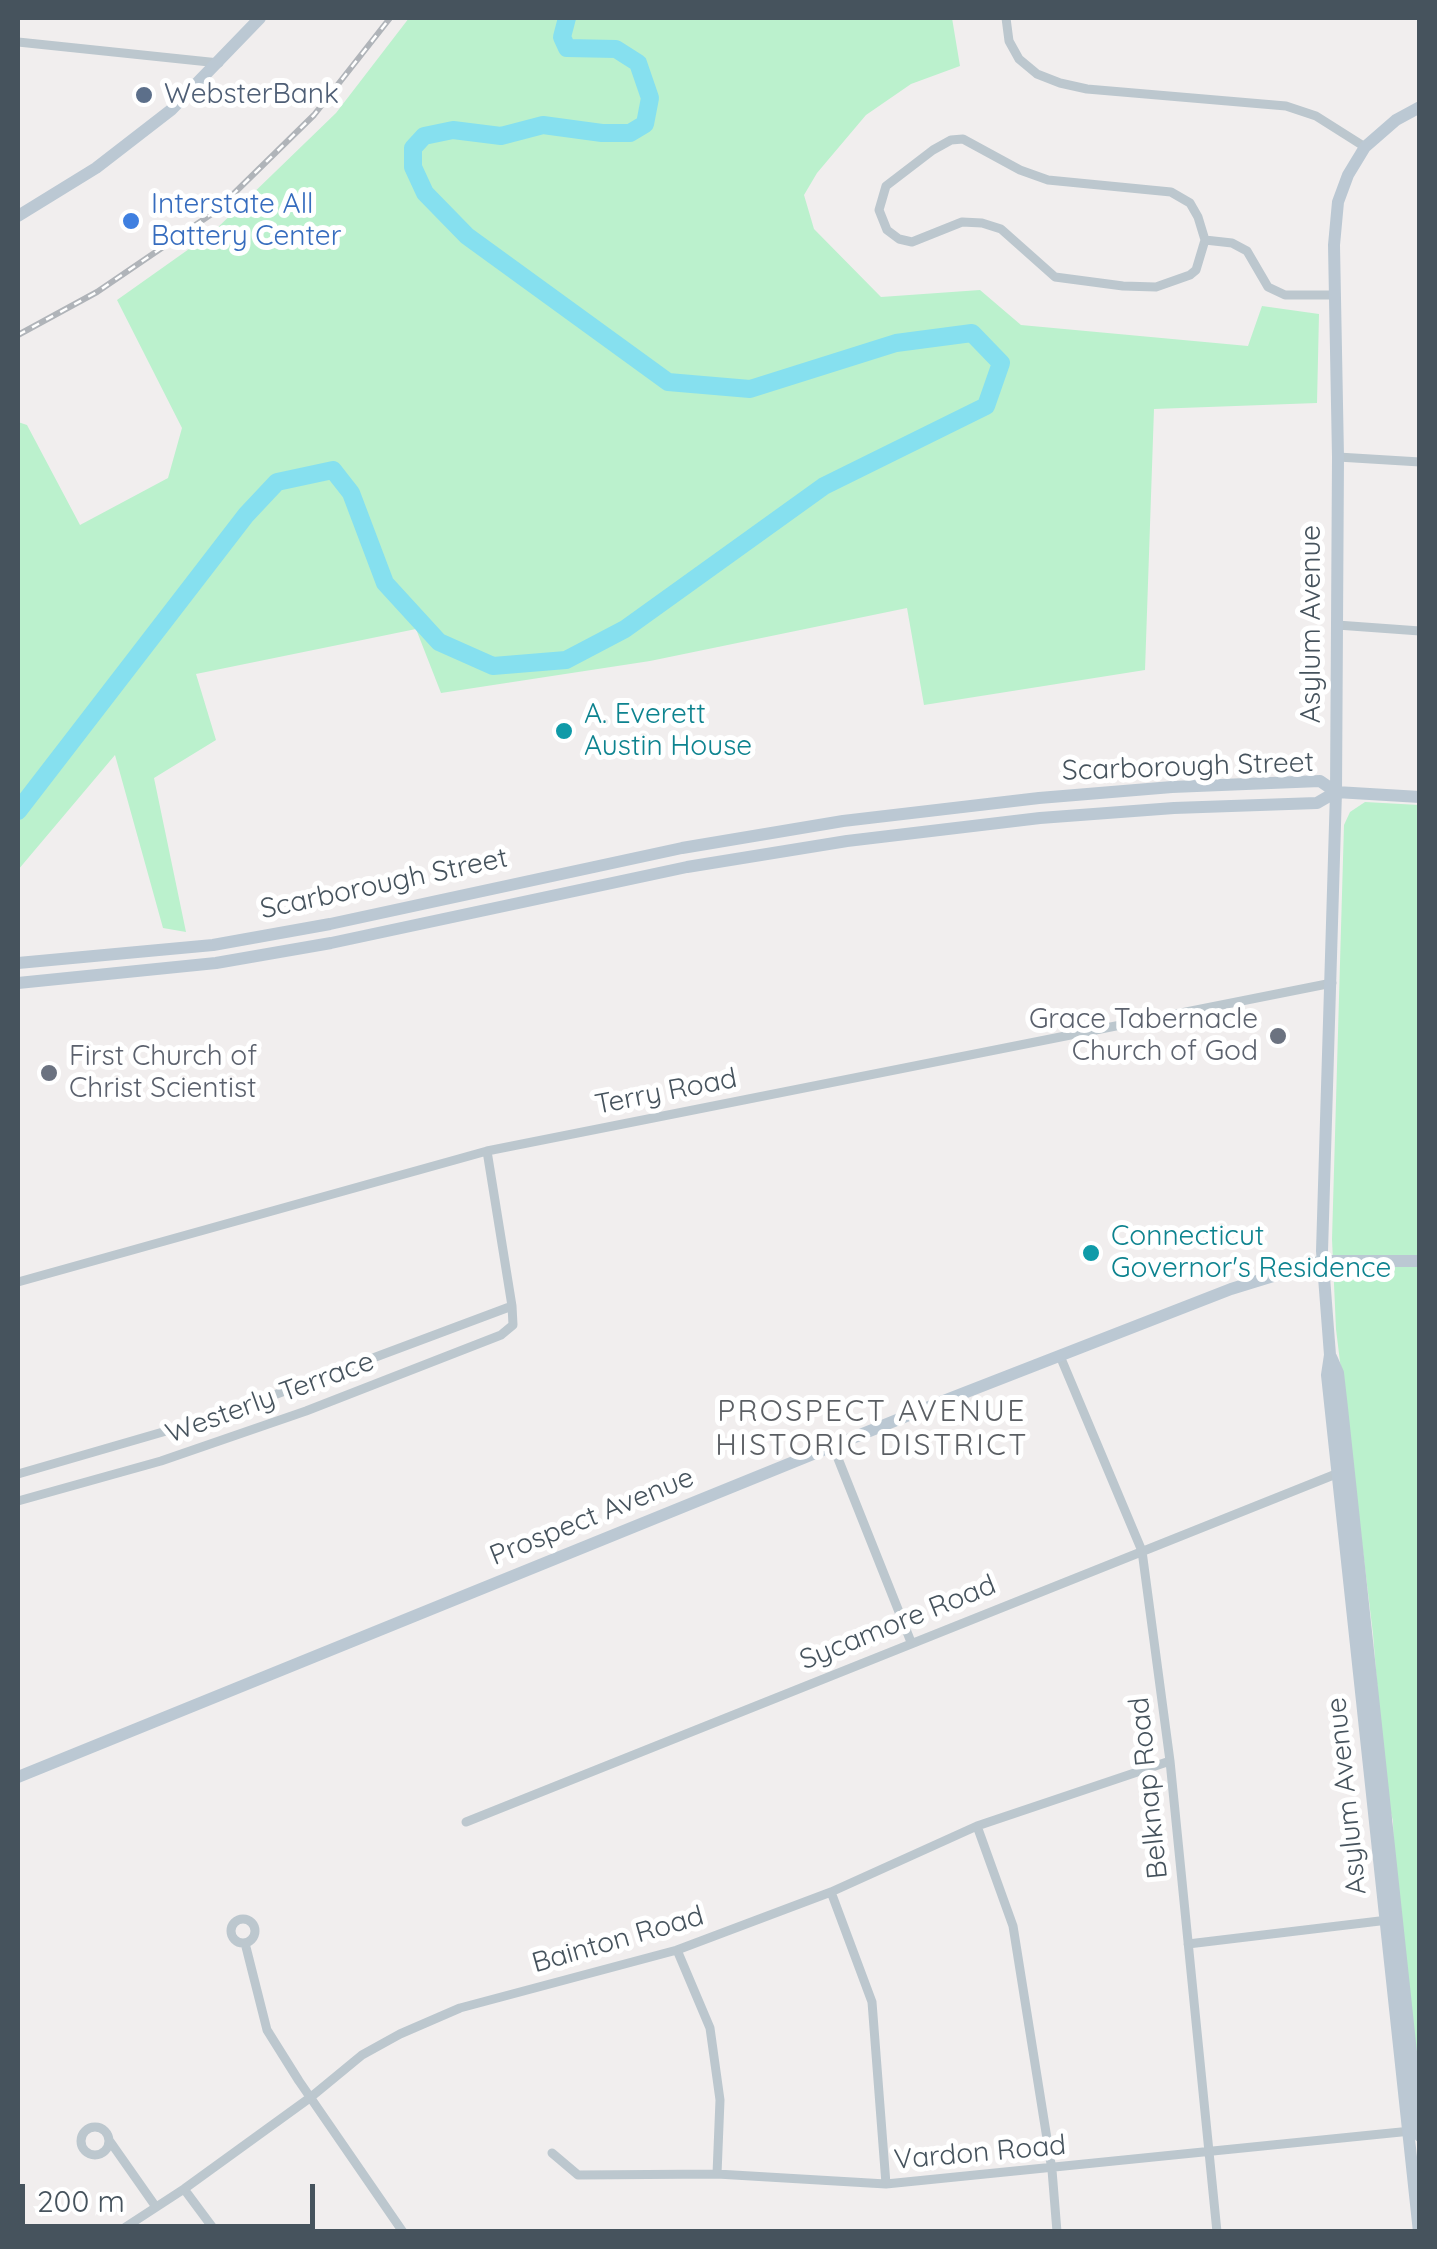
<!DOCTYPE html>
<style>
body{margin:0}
#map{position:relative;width:1437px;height:2249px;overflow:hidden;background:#f1eeee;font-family:Quicksand,sans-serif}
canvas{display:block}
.frame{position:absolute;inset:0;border:20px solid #46535d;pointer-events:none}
.scale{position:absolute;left:20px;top:2184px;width:295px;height:45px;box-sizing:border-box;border:5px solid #46535d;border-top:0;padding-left:12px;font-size:30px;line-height:35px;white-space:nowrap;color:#46535d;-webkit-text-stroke:8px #fff;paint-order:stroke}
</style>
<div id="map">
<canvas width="1437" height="2249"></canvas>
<div class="frame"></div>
<div class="scale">200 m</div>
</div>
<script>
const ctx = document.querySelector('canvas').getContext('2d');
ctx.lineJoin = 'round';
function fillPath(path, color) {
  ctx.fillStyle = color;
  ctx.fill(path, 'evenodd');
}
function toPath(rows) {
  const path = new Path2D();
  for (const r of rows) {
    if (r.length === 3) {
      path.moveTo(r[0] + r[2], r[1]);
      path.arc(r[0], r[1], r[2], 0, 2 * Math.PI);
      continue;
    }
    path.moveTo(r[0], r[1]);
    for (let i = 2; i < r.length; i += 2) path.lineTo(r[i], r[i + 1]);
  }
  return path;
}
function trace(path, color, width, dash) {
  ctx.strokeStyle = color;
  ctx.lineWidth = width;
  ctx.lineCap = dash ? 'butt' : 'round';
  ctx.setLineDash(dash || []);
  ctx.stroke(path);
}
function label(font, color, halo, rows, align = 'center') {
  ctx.font = font + ' Quicksand,sans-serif';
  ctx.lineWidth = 10;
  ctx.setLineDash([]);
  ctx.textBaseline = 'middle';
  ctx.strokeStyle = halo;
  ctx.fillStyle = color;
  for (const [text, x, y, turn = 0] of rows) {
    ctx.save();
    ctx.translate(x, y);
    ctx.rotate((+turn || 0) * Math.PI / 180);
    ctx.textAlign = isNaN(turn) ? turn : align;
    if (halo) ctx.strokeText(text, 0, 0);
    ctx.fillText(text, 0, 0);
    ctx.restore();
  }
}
fillPath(toPath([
 [409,18,952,18,960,66,911,84,866,115,817,173,804,195,814,229,881,297,980,290,1021,325,1248,346,1262,306,1319,314,1317,403,1154,409,1145,670,924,705,907,608,650,661,441,693,416,629,196,674,216,740,154,778,186,932,163,928,115,755,18,870,18,422,27,425,80,525,168,478,182,428,117,300,213,232,336,113],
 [1365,802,1419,805,1419,2103,1394,1866,1393,1821,1386,1794,1373,1634,1336,1329,1332,1239,1344,825,1350,812]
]), '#bbf1cd');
trace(toPath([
 [18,811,246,515,277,482,333,470,351,493,385,583,439,642,493,666,566,660,625,629,824,486,986,406,1001,363,972,333,896,343,750,389,668,382,467,236,425,193,413,167,413,148,424,136,453,130,501,136,543,125,602,133,630,133,645,124,650,98,638,63,616,49,567,48,562,37,567,18]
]), '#86e0ef', 18);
trace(toPath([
 [1006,18,1009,41,1019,59,1037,74,1060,83,1087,89,1286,106,1316,116,1365,147],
 [18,42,219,63],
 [1205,240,1196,270,1190,275,1156,287,1123,286,1055,277,1001,229,982,223,962,222,912,242,899,239,887,230,879,210,886,186,933,150,951,140,963,139,1020,170,1048,180,1171,192,1190,203,1198,217,1205,240,1232,243,1247,251,1268,287,1285,295,1335,295],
 [1338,457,1420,462],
 [1337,625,1420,631],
 [18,1282,487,1151,1332,983],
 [1060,1356,1142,1551,1170,1761,1217,2232],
 [833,1446,911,1642],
 [18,1474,218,1416,512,1306],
 [18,1501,161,1461,306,1411,501,1335,513,1325,512,1306,487,1151],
 [466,1822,1341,1472],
 [977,1826,1013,1926,1052,2170,1057,2232],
 [831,1892,872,2002,886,2184],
 [243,1931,12],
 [245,1943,267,2030,299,2081,403,2232],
 [1188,1944,1388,1920],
 [677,1950,710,2028,720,2100,717,2174],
 [95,2141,14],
 [109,2140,156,2207],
 [552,2153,578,2175,717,2174,886,2184,1411,2131],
 [184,2189,216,2232],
 [118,2232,184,2189,311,2097,362,2055,400,2034,460,2008,677,1950,831,1892,977,1826,1170,1761]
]), '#bcc7ce', 9);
trace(toPath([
 [18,216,96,168,171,110,260,18],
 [18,963,213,945,330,924,682,848,843,821,1039,798,1172,787,1320,781,1336,792,1420,797],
 [18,983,216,963,331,943,687,867,847,841,1040,818,1174,808,1317,803,1336,792],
 [1331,1357,1338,1373,1342,1408,1420,2136],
 [18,1777,946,1400,1231,1289,1322,1261,1420,1261],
 [1419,2232,1327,1375,1330,1355,1322,1251,1336,792,1338,457,1334,245,1338,202,1348,175,1365,147,1396,120,1420,107]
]), '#bbc8d3', 12);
const rail = toPath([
 [18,335,97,292,216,211,314,115,390,18]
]);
trace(rail, '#b0b4b9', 6);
trace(rail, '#fff', 2.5, [8]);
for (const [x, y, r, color] of [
 [144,95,10,"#5c6f8a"],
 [131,221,10,"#3f7fe0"],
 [564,731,10,"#0f9aa8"],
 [1278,1036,10,"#6b7280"],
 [49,1073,10,"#6b7280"],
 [1091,1253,10,"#0f9aa8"]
]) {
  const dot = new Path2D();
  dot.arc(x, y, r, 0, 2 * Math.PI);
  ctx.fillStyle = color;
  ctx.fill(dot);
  trace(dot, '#fff', 4);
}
label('28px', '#4e5e75', '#fff', [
 ["WebsterBank",164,95]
], 'left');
label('28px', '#366cbe', '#fff', [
 ["Interstate All",151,205],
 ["Battery Center",151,237]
], 'left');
label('28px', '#46535d', '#fff', [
 ["Asylum Avenue",1312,624,-90],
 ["Scarborough Street",1188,767,-2],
 ["Scarborough Street",384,884,-12],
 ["Terry Road",666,1092,-11],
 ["Westerly Terrace",270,1398,-20],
 ["Prospect Avenue",592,1517,-22],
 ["Sycamore Road",898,1623,-22],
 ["Belknap Road",1149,1788,-96],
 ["Asylum Avenue",1347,1796,-96],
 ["Bainton Road",618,1940,-16],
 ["Vardon Road",980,2153,-5]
]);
label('28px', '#0d838f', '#fff', [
 ["A. Everett",584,715],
 ["Austin House",584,747],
 ["Connecticut",1111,1237],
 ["Governor's Residence",1111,1269]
], 'left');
label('28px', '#5b616d', '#fff', [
 ["Grace Tabernacle",1258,1020],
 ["Church of God",1258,1052],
 ["First Church of",69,1057,"left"],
 ["Christ Scientist",69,1089,"left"]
], 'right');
ctx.letterSpacing = '2.5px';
label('30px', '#5b5f64', '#fff', [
 ["PROSPECT AVENUE",872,1412],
 ["HISTORIC DISTRICT",872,1446]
]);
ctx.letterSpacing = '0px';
</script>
